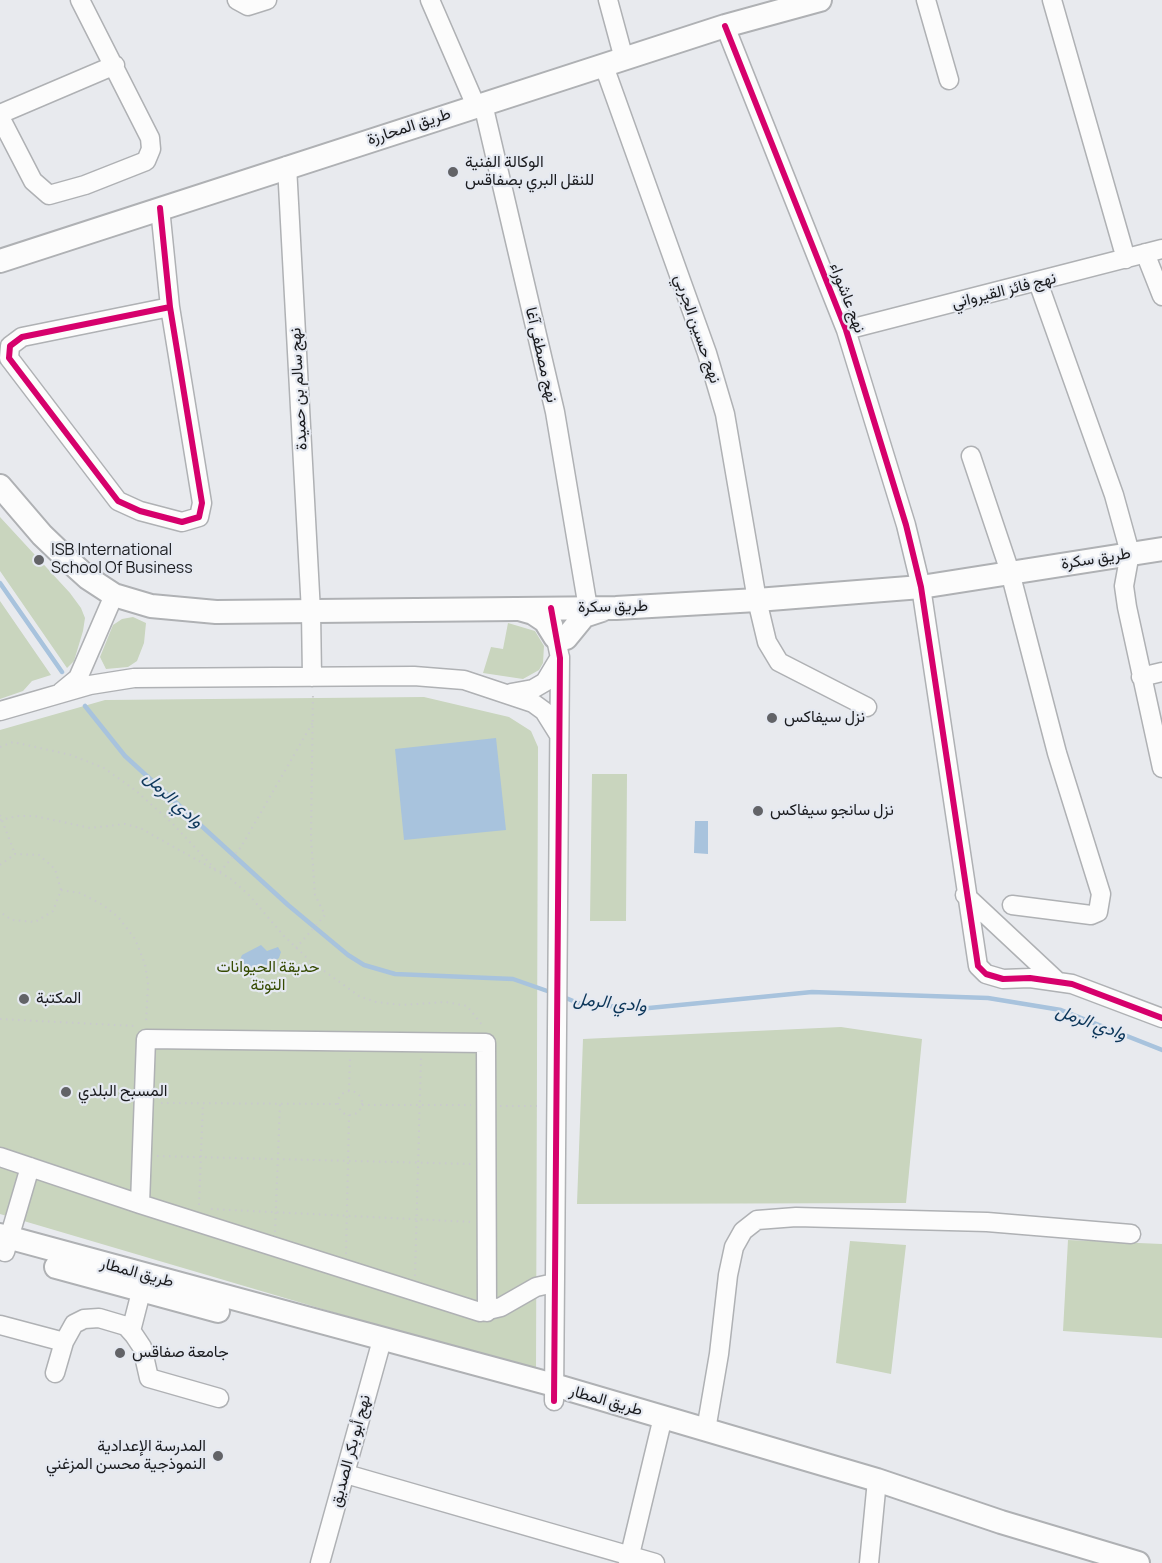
<!DOCTYPE html>
<meta charset="utf-8">
<style>
body{margin:0}
canvas{display:block;background:#e8eaee}
</style>
<canvas width="1162" height="1563"></canvas>
<script>
const ctx = document.querySelector('canvas').getContext('2d');
ctx.lineJoin = 'round';
function fillPath(path, color) {
  ctx.fillStyle = color;
  ctx.fill(path, 'evenodd');
}
function toPath(rows) {
  const path = new Path2D();
  for (const r of rows) {
    if (r.length === 3) {
      path.moveTo(r[0] + r[2], r[1]);
      path.arc(r[0], r[1], r[2], 0, 2 * Math.PI);
      continue;
    }
    path.moveTo(r[0], r[1]);
    for (let i = 2; i < r.length; i += 2) path.lineTo(r[i], r[i + 1]);
  }
  return path;
}
function trace(path, color, width, dash) {
  ctx.strokeStyle = color;
  ctx.lineWidth = width;
  ctx.lineCap = dash ? 'butt' : 'round';
  ctx.setLineDash(dash || []);
  ctx.stroke(path);
}
function label(font, color, halo, rows, align = 'center') {
  ctx.font = font + ' Manrope,Vazirmatn,sans-serif';
  ctx.lineWidth = 4.5;
  ctx.setLineDash([]);
  ctx.textBaseline = 'middle';
  ctx.strokeStyle = halo;
  ctx.fillStyle = color;
  for (const [text, x, y, turn = 0] of rows) {
    ctx.save();
    ctx.translate(x, y);
    ctx.rotate((+turn || 0) * Math.PI / 180);
    ctx.textAlign = isNaN(turn) ? turn : align;
    if (halo) ctx.strokeText(text, 0, 0);
    ctx.fillText(text, 0, 0);
    ctx.restore();
  }
}
fillPath(toPath([
 [0,517,70,593,81,608,85,618,83,631,74,661,67,668,0,571],
 [0,601,51,675,32,681,23,691,0,699],
 [133,617,146,623,144,643,137,661,128,667,106,669,100,657,113,625,122,619],
 [508,623,535,631,544,646,543,663,539,670,523,679,483,673,491,647,503,649],
 [424,697,509,717,531,731,538,747,536,1372,0,1214,0,730,105,700],
 [592,774,627,774,626,921,590,921],
 [841,1027,922,1039,906,1203,577,1204,583,1039],
 [1068,1240,1162,1244,1162,1338,1063,1331],
 [850,1241,906,1245,891,1374,836,1363]
]), '#c9d5be');
fillPath(toPath([
 [496,738,506,830,404,840,395,749],
 [695,821,708,821,708,854,694,853],
 [261,945,267,951,278,947,281,952,279,958,254,976,243,973,238,964,242,955]
]), '#a8c3dd');
trace(toPath([
 [0,583,62,672],
 [85,706,125,756,288,905,348,955,364,965,395,974,513,979,553,993],
 [561,996,578,1003,639,1009,812,992,988,998,1061,1010,1162,1050]
]), '#a8c3dd', 4.5);
const minor = toPath([
 [237,0,248,6,267,0],
 [430,0,476,106],
 [608,0,624,59],
 [926,0,949,80],
 [1052,0,1126,259],
 [725,26,846,330,906,525,921,587,978,966,986,974,1003,979,1030,978,1072,984,1162,1018],
 [604,66,707,353,725,414,757,600,767,642,779,662,867,707],
 [483,104,555,412,588,608],
 [0,114,115,65],
 [0,117,33,181,49,195,85,185,146,161,151,149,150,138,80,0],
 [287,166,311,612,312,677],
 [160,208,170,307,202,503,199,517,182,522,140,511,118,501,9,358,10,346,22,337,170,307],
 [1145,253,1162,296],
 [1038,282,1114,495,1130,553,1124,586,1127,607,1162,768],
 [846,330,1162,249],
 [971,456,1010,572,1057,753,1101,894,1098,912,1091,915,1012,905],
 [553,624,560,658,554,1401],
 [1141,677,1162,672],
 [61,692,78,678,114,595],
 [511,693,533,689,545,682,560,657],
 [0,711,90,685,134,678,414,676,464,680,533,703,544,711,559,735],
 [965,895,1057,981],
 [0,1157,140,1204,480,1312,501,1307,536,1287,554,1283],
 [140,1204,146,1039,486,1043,487,1312],
 [5,1252,30,1167],
 [0,1325,64,1342],
 [131,1331,141,1292],
 [55,1373,64,1342,74,1324,84,1319,99,1318,126,1326,134,1335,142,1347,149,1378,219,1398],
 [706,1430,719,1354,728,1275,734,1247,743,1231,757,1220,796,1217,987,1222,1131,1234],
 [346,1474,655,1563],
 [320,1563,382,1340],
 [628,1563,663,1417],
 [869,1563,877,1480]
]);
const major = toPath([
 [0,261,725,26,820,0],
 [0,486,42,535,67,559,88,578,114,595,151,606,216,612,616,608,757,600,921,587,1162,549],
 [519,609,533,613,545,621,555,637],
 [566,638,584,616,602,610],
 [0,1235,554,1385,877,1480,1001,1522,1138,1563],
 [56,1267,218,1311]
]);
trace(minor, '#afb1b4', 21);
trace(major, '#afb1b4', 26);
trace(toPath([
 [0,747,13,742,71,755,104,768,135,790,172,823,216,870],
 [0,815,15,854],
 [0,820,18,816,35,816,90,828,125,824,140,828,231,879,250,896,283,935,309,960,359,996,376,1002,402,1005,446,1002,467,1006,483,1026],
 [0,865,15,854,39,855,55,869,61,890,53,911,35,922,12,920,0,912],
 [220,872,241,847,313,722],
 [61,890,80,893,103,905,119,918,135,939,145,964,148,984,146,1024],
 [296,948,325,915,315,895,311,838,313,692],
 [0,1019,135,1026],
 [349,1091,350,1058],
 [350,1103,12],
 [161,1103,338,1104],
 [362,1105,471,1105],
 [500,1106,537,1106],
 [157,1156,472,1164],
 [199,1205,203,1103],
 [211,1209,472,1222],
 [275,1232,280,1104],
 [346,1254,349,1115],
 [415,1276,421,1057]
]), '#c9cacc', 2, [1.5, 4.5]);
trace(minor, '#fcfcfc', 18);
trace(major, '#fcfcfc', 22);
trace(toPath([
 [725,26,846,330,906,525,921,587,978,966,986,974,1003,979,1030,978,1072,984,1162,1018],
 [160,208,170,307,202,503,199,517,182,522,140,511,118,501,9,358,10,346,22,337,170,307],
 [551,608,560,658,554,1401]
]), '#d6006c', 6);
for (const [x, y, r, color] of [
 [453,172,6,"#626367"],
 [39,560,6,"#626367"],
 [772,718,6,"#626367"],
 [758,811,6,"#626367"],
 [24,999,6,"#626367"],
 [66,1092,6,"#626367"],
 [120,1353,6,"#626367"],
 [218,1456,6,"#626367"]
]) {
  const dot = new Path2D();
  dot.arc(x, y, r, 0, 2 * Math.PI);
  ctx.fillStyle = color;
  ctx.fill(dot);
  trace(dot, '#e5e9f1', 2);
}
label('16px', '#1a1b1e', '#e5e9f1', [
 ["طريق المحارزة",409,127,-18],
 ["نهج فائز القيرواني",1004,291,-14],
 ["نهج عاشوراء",847,298,69],
 ["نهج حسين الجربي",697,329,71],
 ["نهج مصطفى آغا",541,355,77],
 ["نهج سالم بن حميدة",299,389,-93],
 ["طريق سكرة",1096,559,-9],
 ["طريق سكرة",613,607,-1],
 ["طريق المطار",137,1273,15],
 ["طريق المطار",606,1401,16],
 ["نهج أبو بكر الصديق",351,1451,-75]
]);
label('16px', '#1a1b1e', '#e5e9f1', [
 ["الوكالة الفنية",465,163],
 ["للنقل البري بصفاقس",465,181],
 ["ISB International",51,551],
 ["School Of Business",51,569],
 ["نزل سيفاكس",784,718],
 ["نزل سانجو سيفاكس",770,811],
 ["المكتبة",36,999],
 ["المسبح البلدي",78,1092],
 ["جامعة صفاقس",132,1353],
 ["المدرسة الإعدادية",206,1447,"right"],
 ["النموذجية محسن المزغني",206,1465,"right"]
], 'left');
label('16px', '#364b03', '#e5e9f1', [
 ["حديقة الحيوانات",268,968],
 ["التوتة",268,986]
]);
label('italic 18px', '#0d375a', '#e5e9f1', [
 ["وادي الرمل",173,800,43],
 ["وادي الرمل",610,1003,6],
 ["وادي الرمل",1091,1023,20]
]);
</script>
